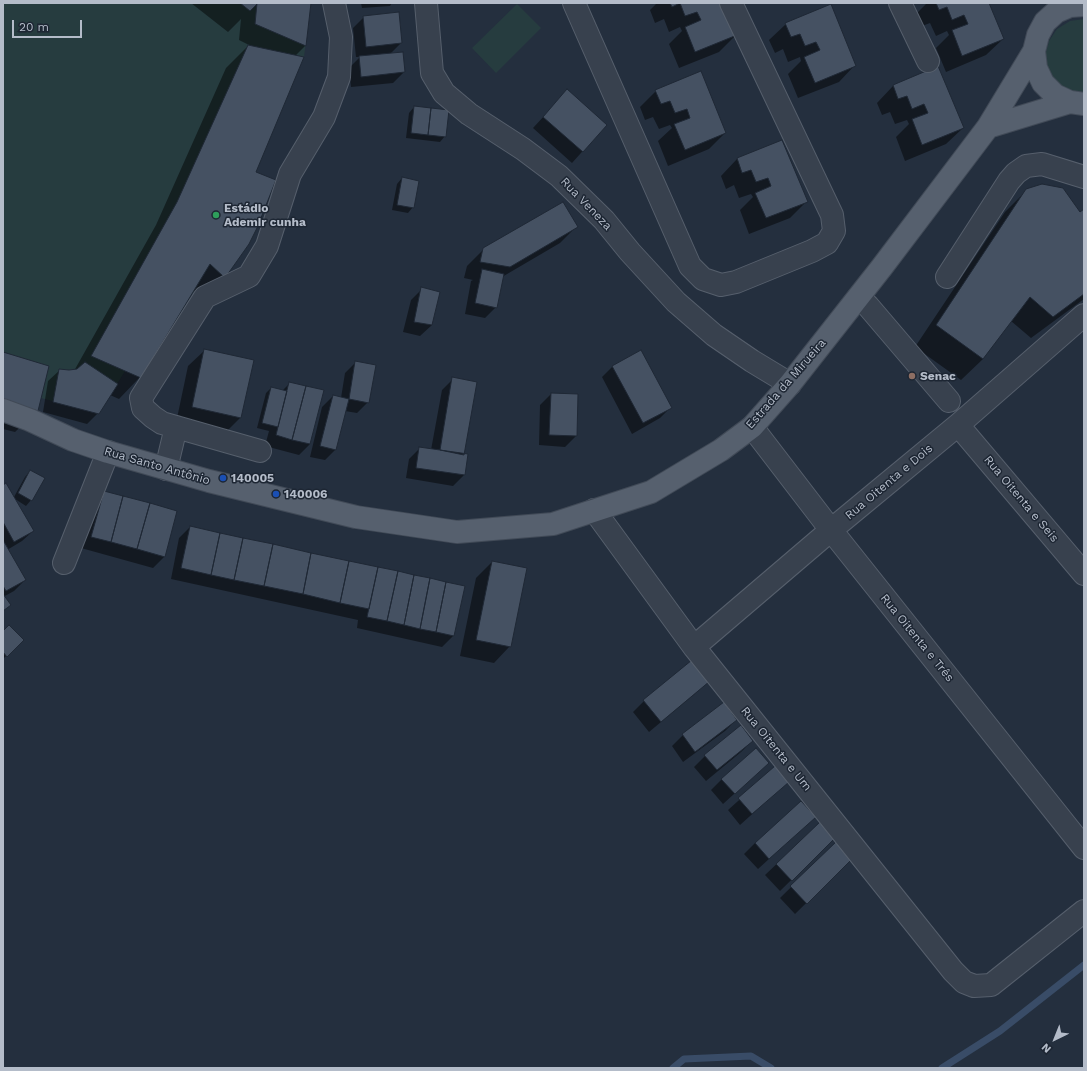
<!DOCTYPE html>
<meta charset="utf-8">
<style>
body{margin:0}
#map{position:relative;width:1087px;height:1071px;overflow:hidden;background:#242f3e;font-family:"Work Sans",sans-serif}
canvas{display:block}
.frame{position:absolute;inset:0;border:4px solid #b4bcc9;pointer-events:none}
.north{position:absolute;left:1035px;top:1019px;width:40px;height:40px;-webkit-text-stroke:3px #1d2633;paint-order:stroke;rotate:223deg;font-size:11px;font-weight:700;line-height:16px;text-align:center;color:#b4bcc9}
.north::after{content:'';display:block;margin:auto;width:14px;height:18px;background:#b4bcc9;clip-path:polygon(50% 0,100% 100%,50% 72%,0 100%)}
.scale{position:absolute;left:12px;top:20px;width:70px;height:18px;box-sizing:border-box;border:2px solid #b4bcc9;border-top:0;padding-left:5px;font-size:12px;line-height:14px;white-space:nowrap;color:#b4bcc9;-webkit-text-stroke:3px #1d2633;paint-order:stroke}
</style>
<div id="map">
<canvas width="1087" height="1071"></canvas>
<div class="frame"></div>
<div class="north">N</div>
<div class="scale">20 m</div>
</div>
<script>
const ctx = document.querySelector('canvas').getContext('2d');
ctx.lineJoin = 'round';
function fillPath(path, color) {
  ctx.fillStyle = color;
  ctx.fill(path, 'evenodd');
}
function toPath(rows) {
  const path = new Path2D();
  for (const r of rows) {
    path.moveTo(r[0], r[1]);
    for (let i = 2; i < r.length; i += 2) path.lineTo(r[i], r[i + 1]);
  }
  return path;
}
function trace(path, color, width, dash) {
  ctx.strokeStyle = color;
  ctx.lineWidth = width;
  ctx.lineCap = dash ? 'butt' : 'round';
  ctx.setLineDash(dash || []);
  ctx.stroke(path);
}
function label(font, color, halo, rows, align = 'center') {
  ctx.font = font + ' "Work Sans",sans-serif';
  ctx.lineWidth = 3;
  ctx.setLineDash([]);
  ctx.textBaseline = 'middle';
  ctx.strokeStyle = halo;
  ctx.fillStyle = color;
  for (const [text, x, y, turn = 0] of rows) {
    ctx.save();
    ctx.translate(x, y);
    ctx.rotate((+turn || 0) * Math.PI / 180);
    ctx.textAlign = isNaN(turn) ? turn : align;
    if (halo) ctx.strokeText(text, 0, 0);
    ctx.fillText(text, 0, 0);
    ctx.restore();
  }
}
fillPath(toPath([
 [3,3,311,3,304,57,256,172,276,180,257,228,249,244,225,278,210,265,141,378,125,371,99,414,41,398,38,411,3,400],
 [517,4,541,28,496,73,472,48],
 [1084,19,1084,95,1081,96,1055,83,1047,70,1045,55,1049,41,1057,29,1070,21]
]), '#263c3f');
fillPath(toPath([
 [191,3,310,3,305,46,295,56,254,172,224,277,202,299,193,290,140,377,119,399,110,395,98,413,87,424,43,412,48,381,60,370,74,371,156,225,226,68,248,46,253,47,239,40,241,19,228,32],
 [361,3,392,3,390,6,362,8],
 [657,3,722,3,736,35,719,52,679,68,669,44,682,31,680,27,669,32,664,19,655,23,650,10],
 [927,3,988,3,1003,39,986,55,946,72,936,48,949,35,947,31,936,36,930,23,922,26,917,13],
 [398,13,401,43,390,54,404,72,393,83,351,87,349,68,360,57,356,57,353,28,364,17],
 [786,24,855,65,839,82,798,98,788,74,801,61,800,57,788,62,783,49,775,53,769,40],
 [938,68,963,128,946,144,905,161,896,137,909,124,907,120,895,124,890,112,882,115,877,103,893,86],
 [701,73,725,133,709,149,668,166,658,141,672,128,670,125,659,129,653,117,645,120,640,107,656,91],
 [557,102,606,125,572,163,533,128],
 [414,107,445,136,440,142,406,138,409,113],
 [782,141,806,202,790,218,749,234,740,210,753,197,751,194,739,198,734,185,726,189,721,176,737,159],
 [402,178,413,207,408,213,392,210,397,184],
 [1027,190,1080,213,1084,211,1084,299,1031,338,1011,321,983,359,961,380,915,347,1005,212],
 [577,226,560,243,502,277,496,307,485,318,465,314,471,281,473,280,464,278,467,266,484,249],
 [422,289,439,292,432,325,420,336,403,332,411,300],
 [205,350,253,361,240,418,224,434,176,423,188,366],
 [3,353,48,367,37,411,15,432,3,429],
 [356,362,368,402,357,413,345,411,336,449,325,460,310,457,322,407,333,396,341,398,345,373],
 [613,366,671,407,660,418,632,434,602,377],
 [453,379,463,455,467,455,464,475,453,486,406,478,409,459,420,448,431,450,442,390],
 [290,383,310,444,299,455,265,446,269,431,257,428,266,393,271,388,282,391],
 [551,394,576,436,565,447,539,445,540,405],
 [30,471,31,500,26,506,15,499,33,531,22,541,7,550,25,580,14,591,3,597,10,605,3,611,3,486,14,497,25,477],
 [104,492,176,512,164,557,153,568,81,548],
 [190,527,453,636,442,647,357,628,358,620,171,579,179,538],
 [492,562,510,646,494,663,460,656,476,578],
 [3,632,22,640,3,659],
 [692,661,708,681,697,692,649,732,633,712,644,701],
 [724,704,736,720,725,731,683,762,672,746,683,735],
 [752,741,741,752,706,781,694,767,705,756],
 [768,763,723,804,711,790,722,779],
 [775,768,788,782,740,825,728,810],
 [820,823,834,838,780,891,765,875],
 [804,827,758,869,744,854,755,843],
 [836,843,851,859,795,914,780,898]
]), '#0007');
trace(toPath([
 [673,1068,684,1059,751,1056,771,1068],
 [942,1068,1000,1031,1084,965]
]), '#394c67', 7);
const building = toPath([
 [240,3,258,3,250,11,240,3],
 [257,3,311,3,306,46,255,24,257,3],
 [670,3,723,3,737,35,695,52,685,27,701,20,697,12,685,16,680,3,672,7,670,3],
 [936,3,989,3,1004,39,962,56,952,30,968,24,964,15,952,20,947,7,939,10,936,3],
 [831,4,856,66,815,83,804,57,820,50,816,42,805,46,800,34,791,37,785,23,831,4],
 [399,12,402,43,366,47,363,16,399,12],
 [248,45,304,57,256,172,276,180,257,228,249,244,225,278,210,264,141,378,91,356,177,202,248,45],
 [403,52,405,72,361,77,359,56,403,52],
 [938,66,964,128,922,145,912,119,928,113,924,104,912,109,907,96,898,99,893,85,938,66],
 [701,71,726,133,685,150,674,124,690,118,687,109,675,113,670,101,661,104,655,90,701,71],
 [567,89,607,125,583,152,543,117,567,89],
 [414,106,431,108,428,135,411,133,414,106],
 [431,108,449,110,446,137,428,135,431,108],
 [782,140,808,202,766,218,755,193,771,186,768,178,756,182,751,170,742,173,737,158,782,140],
 [402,177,419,181,414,208,397,205,402,177],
 [1042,184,1063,188,1080,212,1084,209,1084,294,1053,317,1030,297,983,359,936,325,1026,189,1042,184],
 [563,202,578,227,510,267,480,262,483,248,563,202],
 [482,269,504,274,497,308,475,303,482,269],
 [421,287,440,292,432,325,414,322,421,287],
 [204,349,254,360,241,418,192,407,204,349],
 [641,350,672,408,643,423,612,366,641,350],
 [3,352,49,366,38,411,3,400,3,352],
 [355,361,376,365,369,403,349,399,355,361],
 [85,362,118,384,99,414,53,402,59,369,69,370,77,369,85,362],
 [452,377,477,382,464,455,440,450,452,377],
 [289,382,306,386,292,440,276,435,289,382],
 [306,386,324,390,310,444,292,440,306,386],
 [271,387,287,391,278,427,262,423,271,387],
 [551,393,578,394,577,436,549,435,551,393],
 [333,395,349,399,336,450,320,446,333,395],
 [419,447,468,454,465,475,416,468,419,447],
 [30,470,45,478,32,501,18,493,30,470],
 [6,483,34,531,14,542,3,522,3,485,6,483],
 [104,491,123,496,111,542,91,537,104,491],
 [123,496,150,503,137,549,111,542,123,496],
 [150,503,177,511,165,557,137,549,150,503],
 [190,526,220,533,211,575,181,568,190,526],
 [220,533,243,538,234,580,211,575,220,533],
 [243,538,273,544,264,586,234,580,243,538],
 [3,540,26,580,6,591,3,586,3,540],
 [273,544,311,553,303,594,264,586,273,544],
 [311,553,349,561,340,603,303,594,311,553],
 [349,561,378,567,369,609,340,603,349,561],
 [492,561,527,568,511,647,476,640,492,561],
 [378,567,398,571,387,621,367,617,378,567],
 [398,571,414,575,404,625,387,621,398,571],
 [414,575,430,578,420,629,404,625,414,575],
 [430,578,446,582,436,632,420,629,430,578],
 [446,582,465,586,454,636,436,632,446,582],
 [3,594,11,605,3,611,3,594],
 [9,625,24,640,7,657,3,652,3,631,9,625],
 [692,660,710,681,661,722,643,700,692,660],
 [724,702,737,720,695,752,682,734,724,702],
 [741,725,753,741,717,770,704,755,741,725],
 [756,748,769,763,735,794,721,779,756,748],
 [775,766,789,782,752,814,738,798,775,766],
 [801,801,816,817,769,859,755,843,801,801],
 [820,822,835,838,792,881,776,864,820,822],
 [836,842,852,859,807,904,790,886,836,842]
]);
fillPath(building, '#455162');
trace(building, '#1f2835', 1);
const minor = toPath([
 [426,3,432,73,444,93,469,114,523,149,559,176,604,220,630,252,676,302,714,335,752,361,790,384],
 [574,3,690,266,703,279,721,285,736,282,812,251,827,243,834,231,832,215,731,3],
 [900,3,928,61],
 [947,277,1009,181,1016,173,1026,166,1042,164,1084,177],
 [859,297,868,306,949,401],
 [958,425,1084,574],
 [752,427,831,530,1084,848],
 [260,451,162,423,153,417,143,408,141,398,205,297,249,276,267,246,290,174,324,117,339,77,341,37,334,3],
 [166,469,176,427],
 [594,510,694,647,953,971,964,982,974,986,991,985,1084,911],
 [64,563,108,452],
 [694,647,831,530,958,425,1084,315]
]);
const major = toPath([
 [1084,5,1070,6,1056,12,1045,22,1038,35,1034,51,1036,68,1043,83,1055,95,1070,102,1084,104],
 [988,127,1070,102],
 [3,410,30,420,73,440,108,452,209,481,356,517,457,532,553,524,651,492,721,450,752,427,790,384,882,267,988,127,1034,51]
]);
trace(minor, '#565f6c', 24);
trace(major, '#414a57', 24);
trace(minor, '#38414e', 22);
trace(major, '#56606e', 22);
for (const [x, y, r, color] of [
 [216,215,4,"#2e9e5b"],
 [912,376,4,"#8d6e63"],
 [223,478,4,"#1a4fb4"],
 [276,494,4,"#1a4fb4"]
]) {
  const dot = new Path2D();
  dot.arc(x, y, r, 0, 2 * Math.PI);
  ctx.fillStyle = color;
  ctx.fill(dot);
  trace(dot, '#1d2633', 1.5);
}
label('12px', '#b4bcc9', '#1d2633', [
 ["Rua Veneza",586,204,46],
 ["Estrada da Mirueira",786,384,-49],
 ["Rua Santo Antônio",157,466,16],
 ["Rua Oitenta e Dois",889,482,-40],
 ["Rua Oitenta e Seis",1021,499,50],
 ["Rua Oitenta e Três",917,638,51],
 ["Rua Oitenta e Um",776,749,51]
]);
label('bold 12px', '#b4bcc9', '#1d2633', [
 ["Estádio",224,208],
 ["Ademir cunha",224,222],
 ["Senac",920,376],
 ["140005",231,478],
 ["140006",284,494]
], 'left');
</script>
